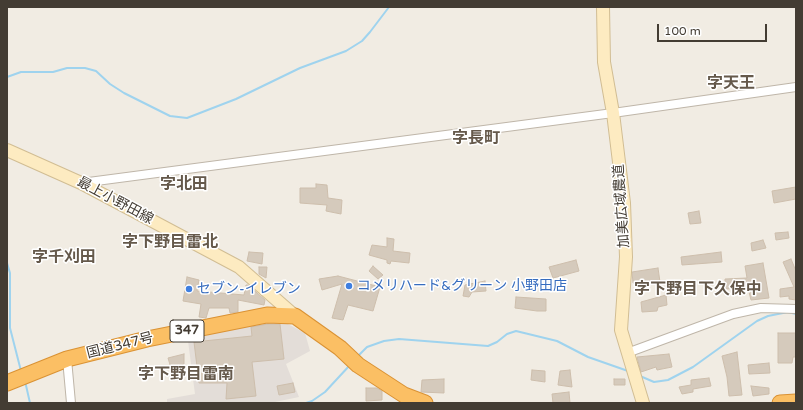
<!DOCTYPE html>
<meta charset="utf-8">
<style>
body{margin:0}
#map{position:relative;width:803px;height:410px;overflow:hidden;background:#f1ece3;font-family:"Varela Round",sans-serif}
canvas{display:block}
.frame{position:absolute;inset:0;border:8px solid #433c33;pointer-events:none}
.scale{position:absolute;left:657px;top:24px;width:110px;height:18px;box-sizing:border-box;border:2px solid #433c33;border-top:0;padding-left:5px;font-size:12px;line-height:14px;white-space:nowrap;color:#433c33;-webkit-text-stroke:3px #fff;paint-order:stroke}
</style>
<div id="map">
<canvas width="803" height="410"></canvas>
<div class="frame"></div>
<div class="scale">100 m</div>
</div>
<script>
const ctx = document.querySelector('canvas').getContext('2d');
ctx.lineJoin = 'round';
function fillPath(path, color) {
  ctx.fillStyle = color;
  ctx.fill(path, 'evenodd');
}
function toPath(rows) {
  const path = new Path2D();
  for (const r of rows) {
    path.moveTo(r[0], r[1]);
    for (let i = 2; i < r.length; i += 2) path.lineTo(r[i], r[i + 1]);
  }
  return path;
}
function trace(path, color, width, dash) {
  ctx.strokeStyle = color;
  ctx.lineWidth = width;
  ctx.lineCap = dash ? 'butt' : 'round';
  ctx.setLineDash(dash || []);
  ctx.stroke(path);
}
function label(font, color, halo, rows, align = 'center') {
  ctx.font = font + ' "Varela Round","Noto Sans JP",sans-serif';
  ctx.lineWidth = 3;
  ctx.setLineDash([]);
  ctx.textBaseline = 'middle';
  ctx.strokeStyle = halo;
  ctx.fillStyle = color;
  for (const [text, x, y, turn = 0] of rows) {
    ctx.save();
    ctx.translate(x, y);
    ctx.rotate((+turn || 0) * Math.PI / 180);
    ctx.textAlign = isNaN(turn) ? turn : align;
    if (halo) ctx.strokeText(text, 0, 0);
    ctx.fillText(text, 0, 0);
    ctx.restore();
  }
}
fillPath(toPath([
 [282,321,305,333,310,351,286,364,299,397,270,403,167,403,167,399,195,394,188,341,247,324]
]), '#e3ddd8');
trace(toPath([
 [7,77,21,72,53,72,67,68,85,68,96,71,110,84,124,93,170,116,187,118,236,99,300,68,346,51,362,41,370,32,389,7],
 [7,263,10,273,10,328,21,371],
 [358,356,367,347,384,341,399,339,488,346,497,342,507,334,516,331,557,341,588,357,628,371],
 [640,376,654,382,668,380,693,367,757,321,768,316,788,312,796,314],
 [25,381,30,403],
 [306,403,312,401,325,392,350,365]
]), '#9fd3ee', 2);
const building = toPath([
 [316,184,327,185,328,198,342,200,341,214,326,211,327,205,300,203,300,188,316,188,316,184],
 [796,187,796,199,774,203,772,191,796,187],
 [699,211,701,223,690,224,688,213,699,211],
 [788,232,789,238,776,240,775,233,788,232],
 [387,238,394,239,393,251,410,253,409,263,391,261,390,264,387,263,387,260,369,255,372,245,387,247,387,238],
 [763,240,766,248,752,251,751,243,763,240],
 [249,252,263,253,262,264,247,261,249,252],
 [721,252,722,262,682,265,681,257,721,252],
 [791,259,796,271,796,300,789,299,789,296,780,297,780,289,794,287,783,262,791,259],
 [576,260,579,271,553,278,549,267,576,260],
 [763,263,769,298,751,300,748,288,725,289,725,279,747,278,745,266,763,263],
 [373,266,383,275,378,279,369,271,373,266],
 [259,267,267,267,266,278,259,274,259,267],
 [658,268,660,282,633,283,632,272,658,268],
 [338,276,380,287,373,311,348,305,343,320,332,318,342,284,322,290,319,279,338,276],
 [187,277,199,280,197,291,244,295,246,285,248,285,265,300,264,305,238,300,238,312,230,313,229,308,209,308,206,318,199,317,201,304,183,301,187,277],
 [485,281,486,291,472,292,469,297,463,296,465,285,485,281],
 [666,295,667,305,658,307,657,311,642,312,641,302,666,295],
 [516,297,546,299,546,311,537,311,515,308,516,297],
 [268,324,280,324,284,359,252,362,256,396,226,399,227,383,199,383,194,342,252,336,251,327,268,324],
 [778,333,796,333,796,357,793,357,792,363,778,363,778,333],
 [737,352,742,395,729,396,727,377,722,356,737,352],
 [184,354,184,364,171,368,168,358,184,354],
 [669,354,672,367,657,370,656,367,641,372,637,357,669,354],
 [769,363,770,373,749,374,748,365,769,363],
 [532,370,545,371,545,382,531,380,532,370],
 [570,370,572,387,558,385,560,371,570,370],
 [709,378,711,386,693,389,693,392,682,394,679,387,691,385,691,380,709,378],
 [444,379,444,393,421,392,422,380,444,379],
 [614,379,625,379,625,385,614,385,614,379],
 [293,383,295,392,279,395,277,386,293,383],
 [751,386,769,388,769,394,753,396,751,386],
 [366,388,377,388,382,391,382,400,366,401,366,388],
 [569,392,570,403,553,403,552,394,569,392]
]);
fillPath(building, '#d5cabc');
trace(building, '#cdbeac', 1);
const street = toPath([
 [81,183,613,113,796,87],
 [627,353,733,314,761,308,796,309],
 [67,359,71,403]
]);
const secondary = toPath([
 [603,7,604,62,613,113,624,203,626,257,621,330,643,403],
 [7,150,81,183,239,267,295,316]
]);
const highway = toPath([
 [7,383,67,359,147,339,267,315,295,316,340,348,358,365,404,395,425,403],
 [780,403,796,402]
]);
trace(street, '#bfb6a9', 10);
trace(secondary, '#d1bd93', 14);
trace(highway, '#da9234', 17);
trace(street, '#fff', 8);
trace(secondary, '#fdebc1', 12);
trace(highway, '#fbbf64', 15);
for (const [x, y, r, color] of [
 [349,286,4,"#3f7fe0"],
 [189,289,4,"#3f7fe0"]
]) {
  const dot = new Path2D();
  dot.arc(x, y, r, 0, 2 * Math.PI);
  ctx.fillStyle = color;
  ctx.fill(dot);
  trace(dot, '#fff', 1.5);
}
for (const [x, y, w] of [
 [187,331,34]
]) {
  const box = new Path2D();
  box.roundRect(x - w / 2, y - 11, w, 22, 3);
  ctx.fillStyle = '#fff';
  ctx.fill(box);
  trace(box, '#433c33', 1);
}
label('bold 13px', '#433c33', null, [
 ["347",187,331]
]);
label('14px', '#433c33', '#fff', [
 ["最上小野田線",115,201,28],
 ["加美広域農道",622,206,-94],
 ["国道347号",120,346,-14]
]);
label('14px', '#366cbe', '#fff', [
 ["コメリハード&グリーン 小野田店",357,286],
 ["セブン-イレブン",197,289]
], 'left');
label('bold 16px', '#65594b', '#fff', [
 ["字天王",731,84],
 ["字長町",476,139],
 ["字北田",184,185],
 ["字下野目雷北",170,243],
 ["字千刈田",64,258],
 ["字下野目下久保中",698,290],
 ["字下野目雷南",186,375]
]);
</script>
